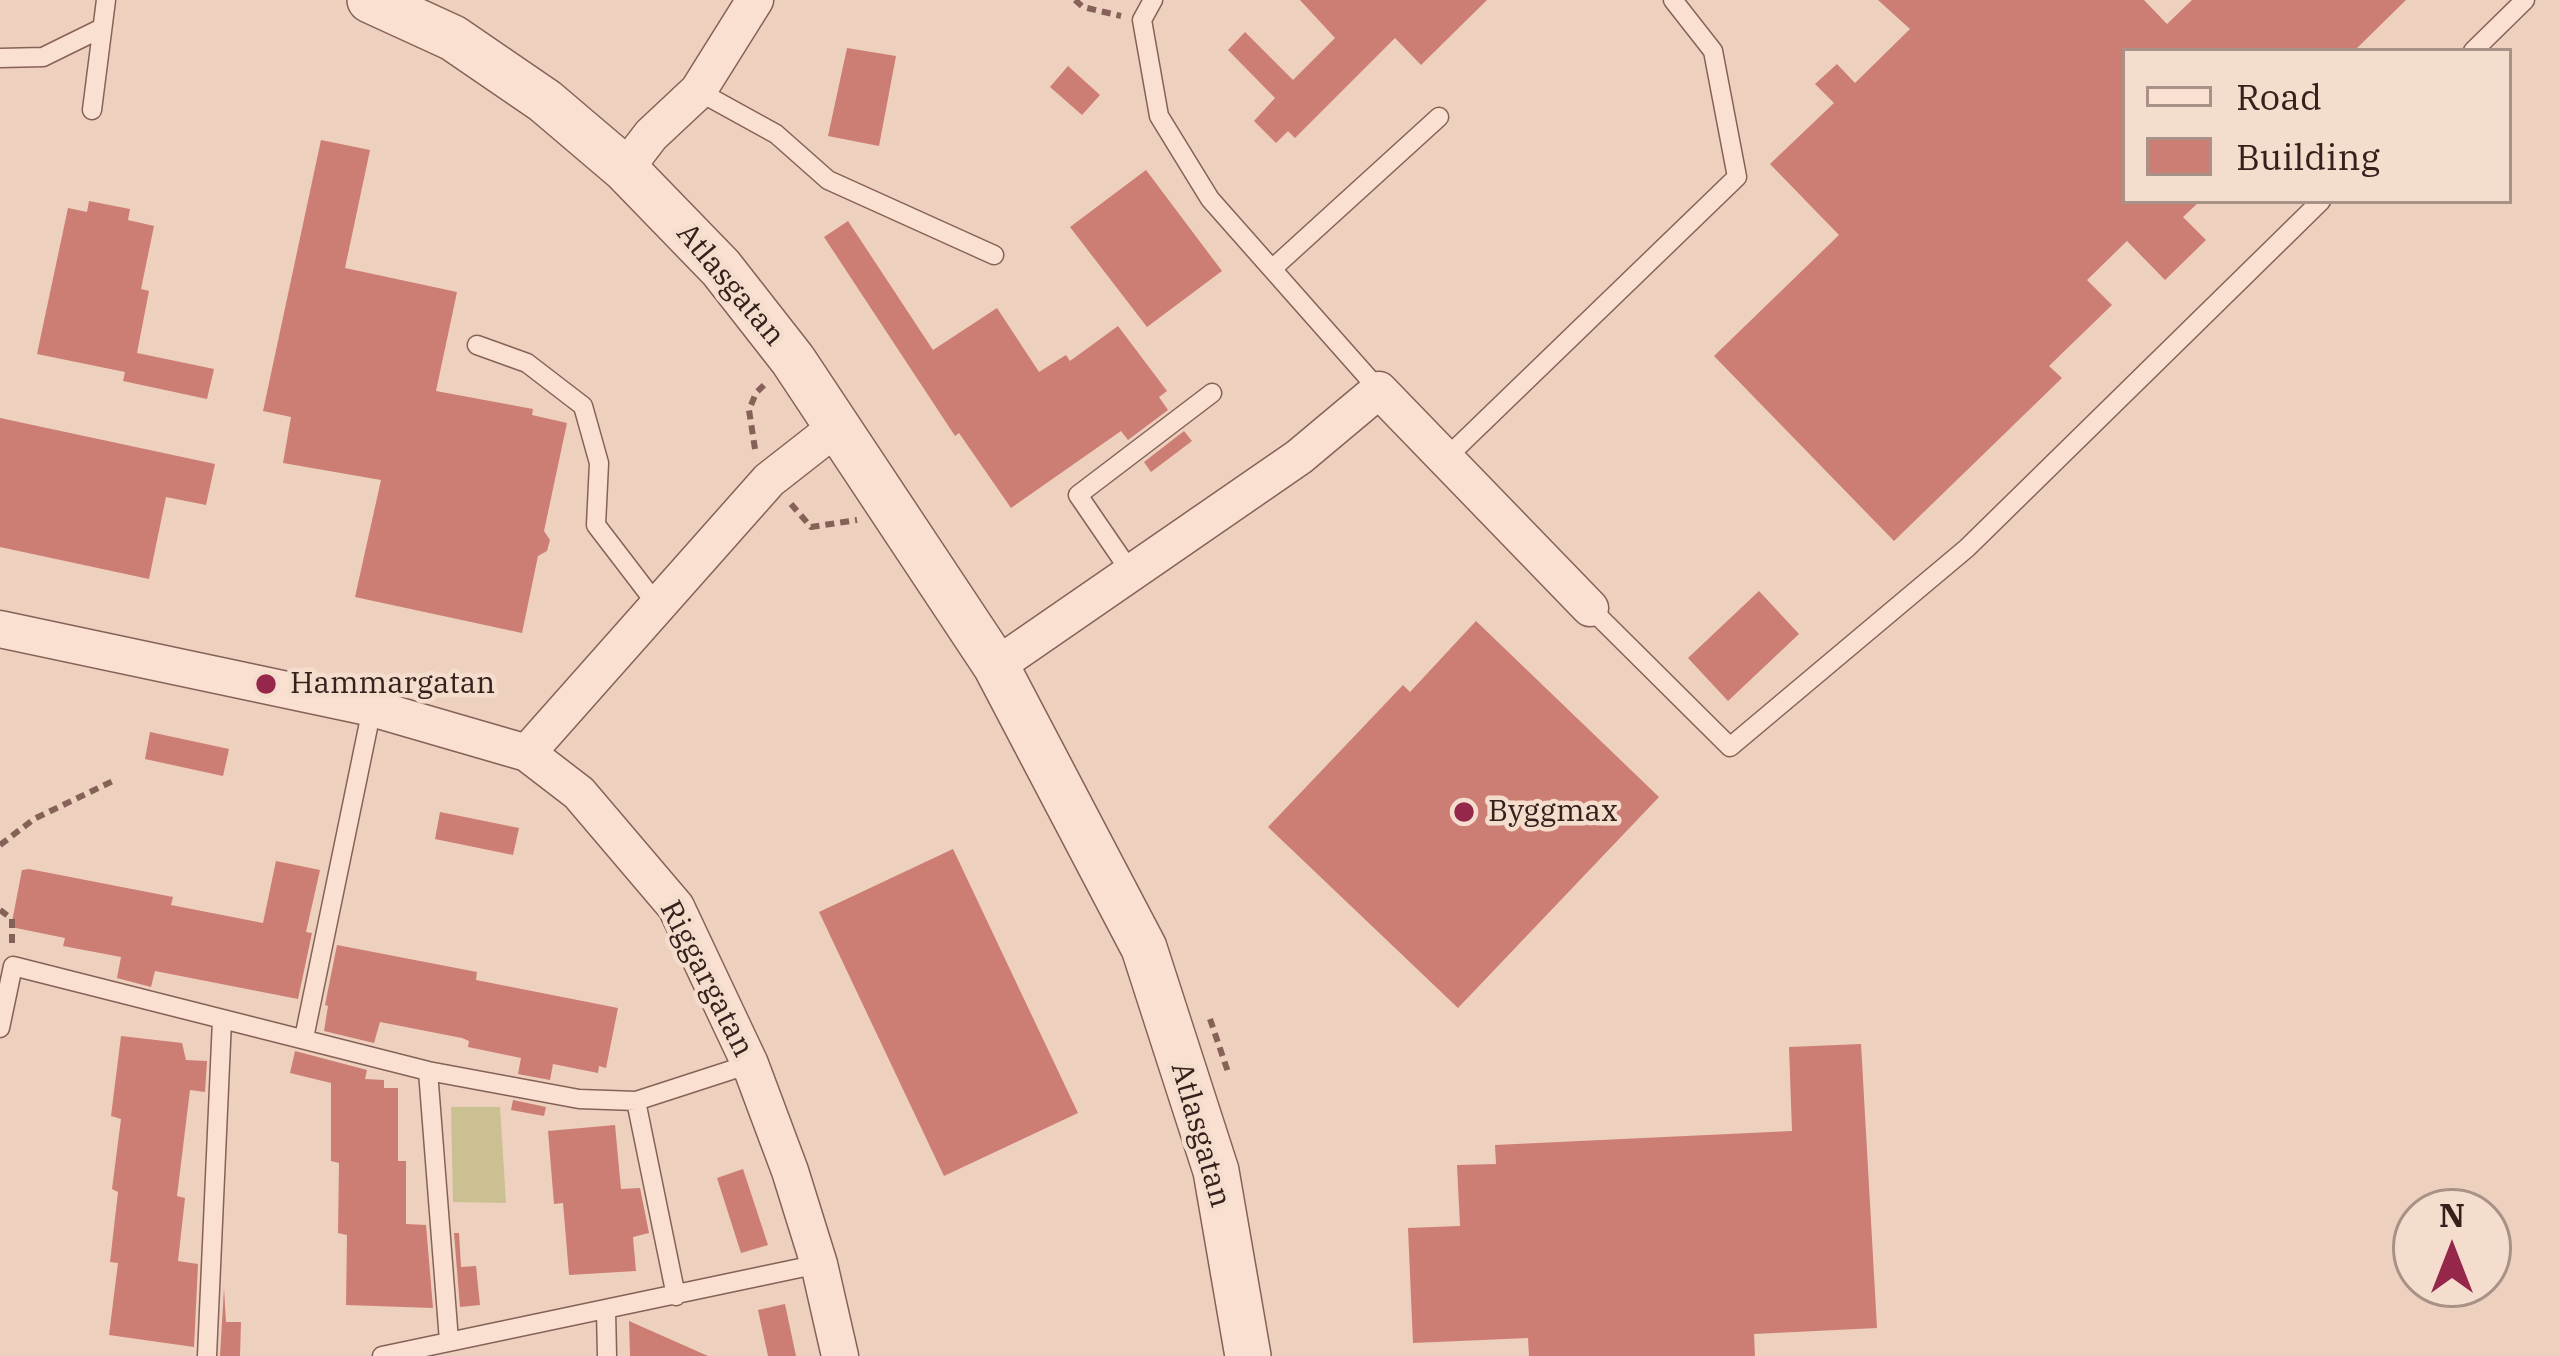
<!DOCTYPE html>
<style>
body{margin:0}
#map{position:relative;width:2560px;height:1356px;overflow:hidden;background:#eed0be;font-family:"IBM Plex Serif",serif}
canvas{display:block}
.legend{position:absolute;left:2122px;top:48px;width:390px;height:156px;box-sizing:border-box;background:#f5ddcd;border:3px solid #a89186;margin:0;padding:15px 21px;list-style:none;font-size:36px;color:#35201c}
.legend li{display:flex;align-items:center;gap:24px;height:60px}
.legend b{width:60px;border:3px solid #a89186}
.north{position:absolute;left:2392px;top:1188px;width:120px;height:120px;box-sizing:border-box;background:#f5ddcd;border:3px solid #a89186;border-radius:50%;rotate:0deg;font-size:33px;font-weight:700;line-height:48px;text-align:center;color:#35201c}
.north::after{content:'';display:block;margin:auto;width:42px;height:54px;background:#95274a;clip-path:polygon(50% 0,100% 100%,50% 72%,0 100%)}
</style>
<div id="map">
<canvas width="2560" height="1356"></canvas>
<ul class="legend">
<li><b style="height:15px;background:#f9e0d1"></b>Road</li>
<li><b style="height:33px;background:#cc7d74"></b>Building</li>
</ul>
<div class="north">N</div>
</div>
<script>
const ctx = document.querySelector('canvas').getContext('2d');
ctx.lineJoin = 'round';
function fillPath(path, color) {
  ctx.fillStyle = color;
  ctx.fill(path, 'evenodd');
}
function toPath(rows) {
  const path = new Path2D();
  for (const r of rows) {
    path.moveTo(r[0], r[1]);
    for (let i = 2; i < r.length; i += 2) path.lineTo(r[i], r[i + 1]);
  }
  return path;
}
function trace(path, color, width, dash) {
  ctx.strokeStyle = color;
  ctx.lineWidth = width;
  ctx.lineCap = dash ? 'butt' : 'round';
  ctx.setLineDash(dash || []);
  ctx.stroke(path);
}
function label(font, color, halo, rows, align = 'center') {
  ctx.font = font + ' "IBM Plex Serif",serif';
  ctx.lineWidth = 9;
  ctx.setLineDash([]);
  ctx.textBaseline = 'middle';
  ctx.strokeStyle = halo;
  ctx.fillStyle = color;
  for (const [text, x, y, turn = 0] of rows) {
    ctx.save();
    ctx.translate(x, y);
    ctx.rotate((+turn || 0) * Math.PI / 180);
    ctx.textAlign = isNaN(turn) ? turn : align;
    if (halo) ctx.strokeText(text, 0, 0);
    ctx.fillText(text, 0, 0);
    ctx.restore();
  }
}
fillPath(toPath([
 [451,1107,500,1107,506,1203,453,1202]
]), '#cbc092');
fillPath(toPath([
 [1300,0,1487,0,1421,65,1395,38,1295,138,1288,131,1276,143,1254,121,1275,98,1228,50,1245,32,1293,80,1335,38],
 [1878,0,2144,0,2167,24,2192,0,2406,0,2354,51,2125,51,2125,201,2200,201,2183,217,2206,240,2165,280,2127,241,2087,280,2112,305,2049,366,2062,378,1894,541,1714,356,1839,235,1770,164,1834,103,1815,84,1837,64,1855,83,1910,29],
 [847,48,896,56,879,146,828,136],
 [1068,66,1100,95,1082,115,1050,87],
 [321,140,370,150,345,268,457,292,436,391,533,409,532,415,567,423,544,531,550,540,547,551,538,556,522,633,355,597,381,480,283,463,291,417,263,411],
 [1146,170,1222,271,1147,327,1070,227],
 [89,201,130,209,128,220,154,226,141,289,149,291,137,353,214,369,207,399,123,381,125,372,37,354,68,208,87,212],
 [848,221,933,350,997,308,1039,372,1066,355,1070,361,1118,326,1167,391,1159,397,1168,410,1128,440,1121,431,1011,508,959,433,955,436,824,237],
 [0,418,215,464,206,505,166,497,149,579,0,547],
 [1184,431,1192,441,1151,472,1144,462],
 [1759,591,1799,634,1728,701,1688,658],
 [1476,621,1659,797,1458,1008,1268,827,1403,685,1410,692],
 [150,732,229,749,223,776,145,759],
 [440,812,519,828,513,855,435,839],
 [953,849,1078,1113,944,1176,819,912],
 [276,861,320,870,306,932,312,933,298,999,155,971,151,987,117,978,121,957,63,946,65,938,11,927,22,870,29,869,173,897,171,905,263,923],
 [337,945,477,972,476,980,618,1008,606,1068,599,1066,598,1073,553,1064,550,1080,518,1074,521,1058,468,1047,469,1041,462,1038,380,1022,374,1043,324,1031,328,1006,325,1005],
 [121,1036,182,1043,186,1060,207,1061,205,1092,190,1090,177,1196,185,1198,178,1261,198,1264,194,1347,109,1335,118,1263,110,1262,118,1192,112,1189,121,1119,111,1116],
 [1861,1044,1877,1328,1754,1334,1755,1356,1529,1356,1528,1338,1413,1343,1408,1228,1460,1226,1457,1165,1496,1164,1495,1145,1792,1131,1789,1047],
 [295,1051,367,1070,365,1079,384,1080,384,1088,398,1088,398,1161,406,1161,406,1224,426,1225,433,1308,346,1305,347,1235,338,1233,339,1163,331,1161,331,1083,290,1073],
 [513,1100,546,1107,544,1116,511,1110],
 [615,1125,621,1189,640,1188,649,1233,633,1237,636,1271,569,1275,563,1203,554,1204,548,1131],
 [743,1169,768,1245,741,1253,717,1178],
 [454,1233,459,1233,461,1267,476,1266,480,1305,460,1307],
 [224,1288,226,1322,241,1322,240,1356,220,1356],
 [785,1304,796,1356,768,1356,758,1310],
 [629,1321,708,1356,630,1356]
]), '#cc7d74');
const service = toPath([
 [1153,0,1142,20,1159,116,1210,199,1379,390],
 [2473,51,2525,0],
 [0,58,43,57,102,28],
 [698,91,776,134,828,180,994,255],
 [92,110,106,0],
 [1272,269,1439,117],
 [477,345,527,363,583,406,599,463,596,525,658,606],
 [1444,460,1737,177,1713,51,1673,0],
 [1130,571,1078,495,1212,393],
 [1590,608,1730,747,1967,548,2321,201],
 [0,1028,13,966,428,1071,579,1099,636,1101,750,1064],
 [304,1038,372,708],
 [428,1071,449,1341],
 [636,1101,676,1296],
 [606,1310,607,1356],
 [207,1356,222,1020],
 [382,1356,819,1264]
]);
const minor = toPath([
 [625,169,651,135,698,91,755,0],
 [0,629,372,708,527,753,579,793,676,907,750,1064,790,1171,819,1264,840,1356],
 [996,666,1299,457,1379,390,1590,608],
 [527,753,769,480,838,426]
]);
const tertiary = toPath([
 [370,0,453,38,545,101,625,169,721,268,793,360,996,666,1144,948,1216,1171,1248,1356]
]);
trace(service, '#866157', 21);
trace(minor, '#866157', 39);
trace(tertiary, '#866157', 48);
trace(toPath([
 [1075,0,1083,7,1121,16],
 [755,449,749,410,756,393,765,384],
 [791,504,811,527,857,520],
 [0,845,34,819,117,779],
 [0,910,12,919,12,944],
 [1210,1019,1229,1075]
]), '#866157', 6, [9, 6]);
trace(service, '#f9e0d1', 18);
trace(minor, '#f9e0d1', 36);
trace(tertiary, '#f9e0d1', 45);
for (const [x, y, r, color] of [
 [266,684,12,"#95274a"],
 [1464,812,12,"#95274a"]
]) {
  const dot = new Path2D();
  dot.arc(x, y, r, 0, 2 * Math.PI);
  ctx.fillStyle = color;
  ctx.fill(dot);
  trace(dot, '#f5ddcd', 4.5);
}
label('30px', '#35201c', '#f5ddcd', [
 ["Atlasgatan",730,285,50],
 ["Riggargatan",706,979,63],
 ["Atlasgatan",1200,1135,74]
]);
label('30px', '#35201c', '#f5ddcd', [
 ["Hammargatan",290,684],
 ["Byggmax",1488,812]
], 'left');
</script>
